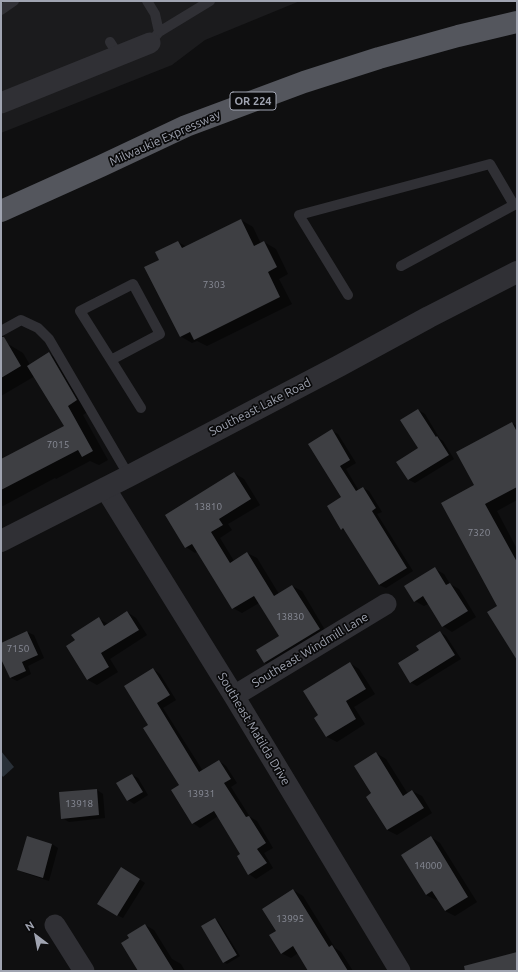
<!DOCTYPE html>
<style>
body{margin:0}
#map{position:relative;width:518px;height:972px;overflow:hidden;background:#0f0f10;font-family:Ubuntu,sans-serif}
canvas{display:block}
.frame{position:absolute;inset:0;border:2px solid #a0a4b1;pointer-events:none}
.north{position:absolute;left:16px;top:916px;width:40px;height:40px;-webkit-text-stroke:3px #0a0a0b;paint-order:stroke;rotate:328deg;font-size:11px;font-weight:700;line-height:16px;text-align:center;color:#a0a4b1}
.north::after{content:'';display:block;margin:auto;width:14px;height:18px;background:#a0a4b1;clip-path:polygon(50% 0,100% 100%,50% 72%,0 100%)}
</style>
<div id="map">
<canvas width="518" height="972"></canvas>
<div class="frame"></div>
<div class="north">N</div>
</div>
<script>
const ctx = document.querySelector('canvas').getContext('2d');
ctx.lineJoin = 'round';
function fillPath(path, color) {
  ctx.fillStyle = color;
  ctx.fill(path, 'evenodd');
}
function toPath(rows) {
  const path = new Path2D();
  for (const r of rows) {
    path.moveTo(r[0], r[1]);
    for (let i = 2; i < r.length; i += 2) path.lineTo(r[i], r[i + 1]);
  }
  return path;
}
function trace(path, color, width, dash) {
  ctx.strokeStyle = color;
  ctx.lineWidth = width;
  ctx.lineCap = dash ? 'butt' : 'round';
  ctx.setLineDash(dash || []);
  ctx.stroke(path);
}
function label(font, color, halo, rows, align = 'center') {
  ctx.font = font + ' Ubuntu,sans-serif';
  ctx.lineWidth = 3.5;
  ctx.setLineDash([]);
  ctx.textBaseline = 'middle';
  ctx.strokeStyle = halo;
  ctx.fillStyle = color;
  for (const [text, x, y, turn = 0] of rows) {
    ctx.save();
    ctx.translate(x, y);
    ctx.rotate((+turn || 0) * Math.PI / 180);
    ctx.textAlign = isNaN(turn) ? turn : align;
    if (halo) ctx.strokeText(text, 0, 0);
    ctx.fillText(text, 0, 0);
    ctx.restore();
  }
}
fillPath(toPath([
 [1,1,300,1,205,40,172,65,1,133]
]), '#1b1b1d');
fillPath(toPath([
 [1,751,14,767,3,777,1,774]
]), '#293038');
fillPath(toPath([
 [241,220,253,227,261,244,264,242,276,249,288,274,279,279,292,304,207,346,197,341,192,343,180,336,160,260,157,253,178,242,187,247],
 [8,344,23,353,30,365,49,354,65,363,92,409,83,415,108,460,99,465,90,461,56,479,55,478,3,506,1,505,1,460,65,427,35,376,1,396,1,347],
 [418,410,425,414,440,439,443,441,454,459,415,483,409,480,398,462,419,449],
 [512,423,517,426,517,500,497,511,517,549,517,658,499,606,476,486],
 [332,431,338,434,356,463,346,469,359,491,363,488,369,491,382,512,377,514,413,571,386,588,379,585,347,532,342,529,342,497],
 [234,473,244,479,260,505,228,524,232,530,220,538,234,561,247,553,257,558,279,594,292,586,302,591,328,635,274,668,265,663,258,650,280,637,259,603,242,613,233,608,198,551,195,553,186,547,166,516],
 [435,569,444,574,450,584,459,589,476,617,452,632,443,626,428,604,424,606,415,601],
 [127,612,136,618,147,635,110,659,118,672,97,685,88,680,67,646,76,641,99,619,108,624],
 [27,632,34,635,44,658,28,666,31,674,17,681,11,678,1,657,1,644],
 [440,632,446,636,461,659,417,686,410,682,420,650],
 [350,663,359,669,375,694,354,707,365,724,337,742,327,737,316,718,320,716],
 [153,669,160,674,176,700,163,708,203,771,219,761,226,766,237,783,231,787,250,817,257,821,273,848,264,853,273,868,256,879,249,874,242,854,218,816,200,828,193,823,180,785,149,725],
 [376,753,386,759,408,794,412,791,422,796,432,813,397,835,387,830,373,794],
 [132,775,138,778,148,795,134,804,128,800],
 [97,790,103,794,105,818,69,822,62,818],
 [431,837,440,843,477,902,455,916,445,911,438,899,436,900,426,895],
 [28,838,52,844,58,848,49,881,25,873,18,870],
 [127,871,145,883,123,918,117,915],
 [293,890,303,896,335,948,341,952,353,971,309,971,298,953,291,958,281,953,277,931],
 [215,919,218,921,240,956,227,964,224,962,202,927],
 [145,925,154,930,172,959,181,964,185,971,139,971]
]), '#0007');
fillPath(toPath([
 [241,219,254,246,264,241,277,267,268,272,280,297,194,340,190,332,180,337,144,267,159,260,155,252,178,241,182,248],
 [1,337,4,337,21,366,1,378],
 [49,352,77,400,68,406,93,451,82,457,78,450,1,490,1,459,64,426,27,366],
 [418,409,436,437,437,436,449,455,408,480,396,462,418,448,400,420],
 [512,422,517,432,517,487,485,504,517,562,517,660,487,612,497,606,441,503,474,485,456,452],
 [332,429,350,460,340,466,356,491,363,487,376,508,372,511,407,568,379,585,343,528,341,530,327,506,341,497,308,444],
 [234,472,251,499,219,519,223,525,211,532,230,563,247,552,274,596,292,585,320,629,264,663,256,650,279,636,254,596,232,609,192,544,185,548,165,515],
 [435,567,446,585,450,583,468,611,442,627,423,596,414,602,404,586],
 [127,611,139,630,101,653,109,667,87,680,66,646,75,640,71,635,99,617,104,626],
 [27,631,38,655,22,662,26,671,10,678,1,659,1,643],
 [440,631,455,655,410,683,398,663,419,650,416,646],
 [350,662,366,689,346,701,356,719,326,737,314,718,318,715,303,691],
 [153,668,170,695,157,703,199,772,219,760,231,779,224,783,246,817,249,816,266,843,257,849,267,863,248,875,237,856,240,854,214,811,192,824,171,790,179,785,143,728,148,725,124,686],
 [376,752,403,796,412,790,424,808,387,830,366,797,371,793,354,766],
 [132,774,143,792,127,801,116,783],
 [97,789,99,815,61,819,59,792],
 [27,836,52,844,43,878,17,870],
 [431,836,468,897,445,911,432,891,426,895,401,855],
 [121,867,140,879,117,916,97,904],
 [293,889,329,947,332,945,348,971,308,971,293,946,281,954,269,935,276,931,262,909],
 [215,918,237,955,223,963,201,926],
 [145,924,174,971,138,971,121,943,129,938,127,935],
 [517,952,517,971,465,971,464,966]
]), '#3e3f43');
trace(toPath([
 [147,1,155,14,159,32,155,37],
 [1,10,14,1],
 [159,32,210,1],
 [110,42,119,56],
 [348,295,299,215,490,164,514,205,401,266],
 [1,331,21,320,38,328,49,339,129,476],
 [111,360,160,334,133,284,80,311,111,360,141,408]
]), '#303035', 10);
trace(toPath([
 [1,103,150,43],
 [105,488,234,696,400,971],
 [234,696,386,604],
 [55,925,84,971]
]), '#303035', 21);
trace(toPath([
 [1,541,129,476,339,366,429,317,517,272]
]), '#303035', 22);
trace(toPath([
 [1,211,101,166,186,126,304,82,379,58,458,36,517,22]
]), '#54565d', 22);
label('10px', '#888b96', null, [
 ["7303",214,285],
 ["7015",58,445],
 ["13810",208,507],
 ["7320",479,533],
 ["13830",290,617],
 ["7150",18,649],
 ["13931",201,794],
 ["13918",79,804],
 ["14000",428,866],
 ["13995",290,919]
]);
for (const [x, y, w] of [
 [253,101,46]
]) {
  const box = new Path2D();
  box.roundRect(x - w / 2, y - 9, w, 18, 3);
  ctx.fillStyle = '#0a0a0b';
  ctx.fill(box);
  trace(box, '#a0a4b1', 1);
}
label('bold 11px', '#a0a4b1', null, [
 ["OR 224",253,101]
]);
label('12px', '#a0a4b1', '#0a0a0b', [
 ["Milwaukie Expressway",165,138,-24],
 ["Southeast Lake Road",260,407,-27],
 ["Southeast Windmill Lane",310,650,-31],
 ["Southeast Matilda Drive",254,729,59]
]);
</script>
